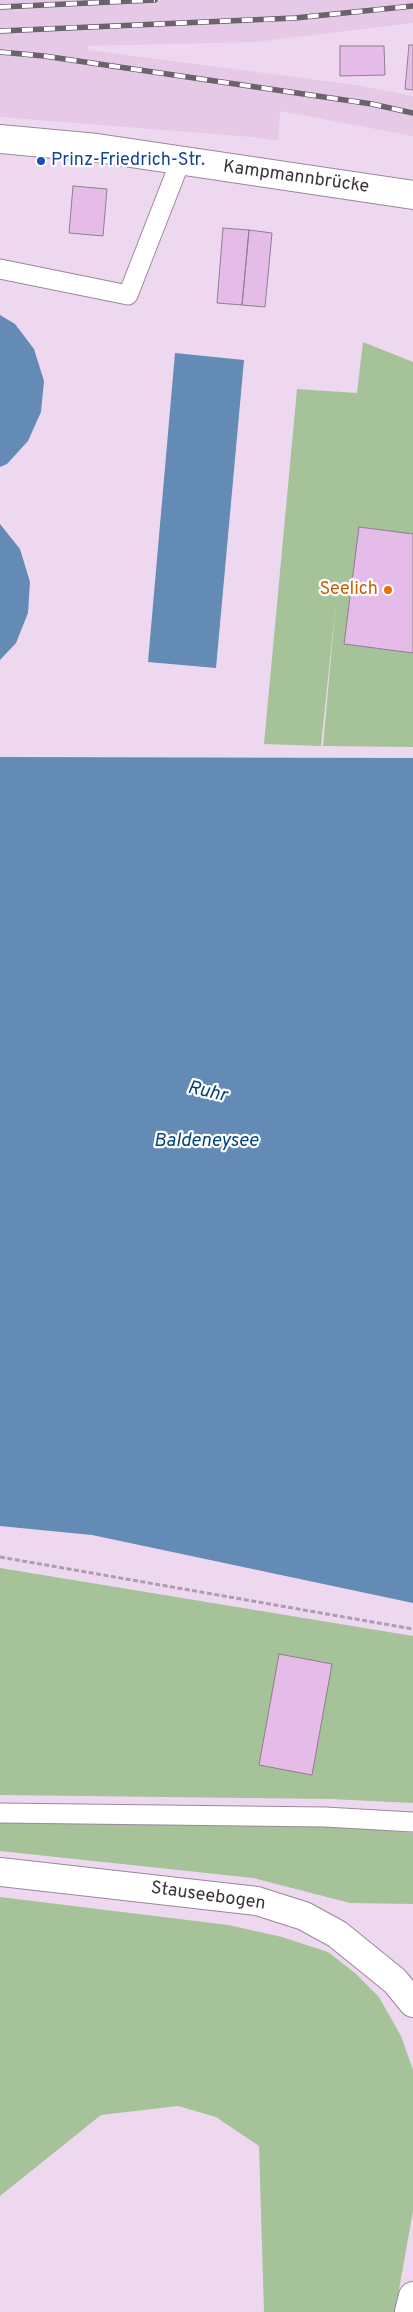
<!DOCTYPE html>
<meta charset="utf-8">
<style>
body{margin:0}
canvas{display:block;background:#eed8f0}
</style>
<canvas width="413" height="2312"></canvas>
<script>
const ctx = document.querySelector('canvas').getContext('2d');
ctx.lineJoin = 'round';
function fillPath(path, color) {
  ctx.fillStyle = color;
  ctx.fill(path, 'evenodd');
}
function toPath(rows) {
  const path = new Path2D();
  for (const r of rows) {
    path.moveTo(r[0], r[1]);
    for (let i = 2; i < r.length; i += 2) path.lineTo(r[i], r[i + 1]);
  }
  return path;
}
function trace(path, color, width, dash) {
  ctx.strokeStyle = color;
  ctx.lineWidth = width;
  ctx.lineCap = dash ? 'butt' : 'round';
  ctx.setLineDash(dash || []);
  ctx.stroke(path);
}
function label(font, color, halo, rows, align = 'center') {
  ctx.font = font + ' Overpass,sans-serif';
  ctx.lineWidth = 4.5;
  ctx.setLineDash([]);
  ctx.textBaseline = 'middle';
  ctx.strokeStyle = halo;
  ctx.fillStyle = color;
  for (const [text, x, y, turn = 0] of rows) {
    ctx.save();
    ctx.translate(x, y);
    ctx.rotate((+turn || 0) * Math.PI / 180);
    ctx.textAlign = isNaN(turn) ? turn : align;
    if (halo) ctx.strokeText(text, 0, 0);
    ctx.fillText(text, 0, 0);
    ctx.restore();
  }
}
fillPath(toPath([
 [0,0,413,0,413,23,255,42,87,46,88,50,356,85,413,96,413,136,280,111,278,141,252,137,0,117]
]), '#e5c9e6');
fillPath(toPath([
 [363,342,413,362,413,747,323,746,336,601,321,746,264,744,297,389,357,393],
 [0,1568,413,1636,413,1803,330,1799,0,1795],
 [0,1820,330,1825,413,1833,413,1904,350,1903,253,1878,0,1851],
 [0,1897,228,1925,282,1937,328,1952,355,1973,379,1997,401,2036,413,2070,413,2211,395,2312,264,2312,259,2146,216,2117,178,2106,101,2115,0,2196]
]), '#a5c298');
fillPath(toPath([
 [0,315,15,324,34,349,44,381,41,412,28,441,7,464,0,467],
 [175,353,244,360,216,668,148,662],
 [0,524,20,549,30,582,28,613,16,643,0,660],
 [0,757,413,758,413,1603,92,1535,0,1526]
]), '#648bb6');
const building = toPath([
 [409,45,413,45,413,90,405,89,409,45],
 [340,46,384,46,385,75,340,76,340,46],
 [73,186,107,189,103,236,69,233,73,186],
 [223,228,249,230,242,305,217,303,223,228],
 [249,230,272,233,265,307,242,305,249,230],
 [359,527,413,534,413,653,344,644,359,527],
 [279,1654,332,1664,312,1775,259,1765,279,1654]
]);
fillPath(building, '#e5bbe8');
trace(building, '#917d93', 1);
const service = toPath([
 [0,269,128,295,180,162],
 [0,1813,325,1817,413,1822]
]);
const tertiary = toPath([
 [0,139,97,148,413,195],
 [0,1872,257,1901,304,1916,337,1934,395,1981,413,2003],
 [409,2312,413,2296]
]);
trace(service, '#9b879c', 21);
trace(tertiary, '#9b879c', 30);
trace(toPath([
 [0,1557,413,1629]
]), '#ae9caf', 3, [5, 2.5]);
trace(service, '#fff', 19);
trace(tertiary, '#fff', 28);
const rail = toPath([
 [0,7,155,0],
 [0,31,295,18,413,6],
 [0,52,44,56,372,104,413,113]
]);
trace(rail, '#6d616e', 5.5);
trace(rail, '#fff', 4, [11]);
for (const [x, y, r, color] of [
 [41,161,5,"#1a4fb4"],
 [388,590,5,"#e8710a"]
]) {
  const dot = new Path2D();
  dot.arc(x, y, r, 0, 2 * Math.PI);
  ctx.fillStyle = color;
  ctx.fill(dot);
  trace(dot, '#fff', 2);
}
label('18px', '#164399', '#fff', [
 ["Prinz-Friedrich-Str.",51,161]
], 'left');
label('18px', '#3c333c', '#fff', [
 ["Kampmannbrücke",296,178,8],
 ["Stauseebogen",208,1897,8]
]);
label('18px', '#c56008', '#fff', [
 ["Seelich",378,590]
], 'right');
label('italic 19px', '#044379', '#fff', [
 ["Ruhr",207,1093,13],
 ["Baldeneysee",206,1142]
]);
</script>
